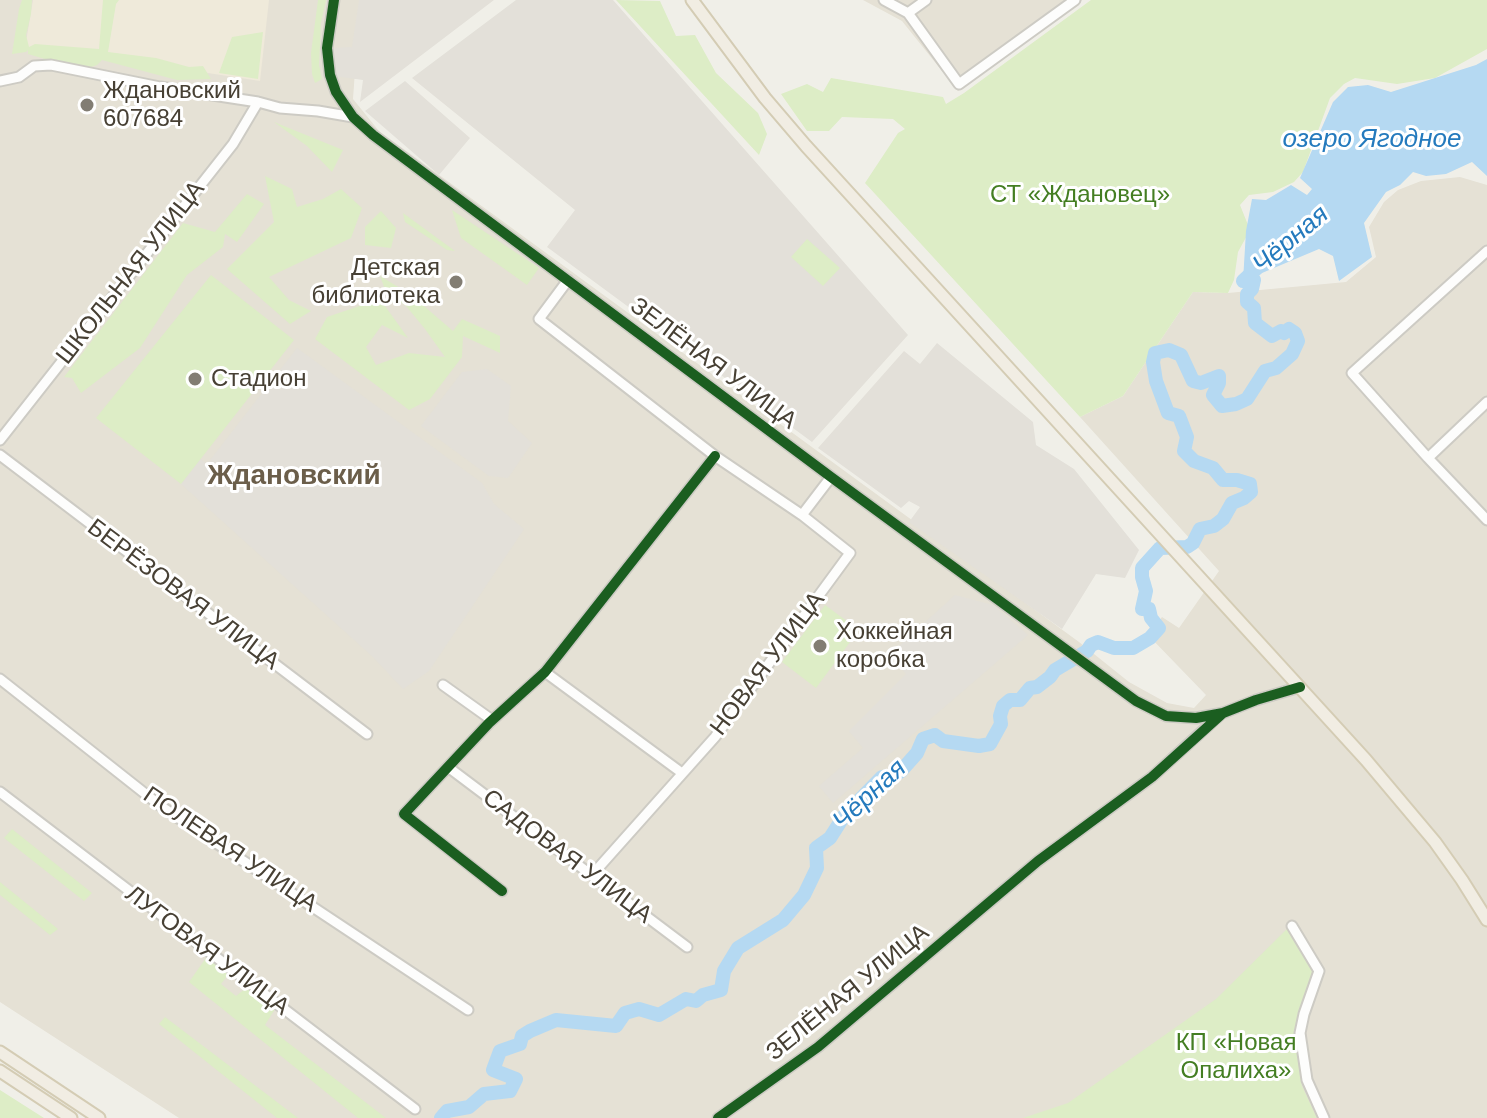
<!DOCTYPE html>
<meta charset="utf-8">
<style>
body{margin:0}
canvas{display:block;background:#f0efe8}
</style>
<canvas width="1487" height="1118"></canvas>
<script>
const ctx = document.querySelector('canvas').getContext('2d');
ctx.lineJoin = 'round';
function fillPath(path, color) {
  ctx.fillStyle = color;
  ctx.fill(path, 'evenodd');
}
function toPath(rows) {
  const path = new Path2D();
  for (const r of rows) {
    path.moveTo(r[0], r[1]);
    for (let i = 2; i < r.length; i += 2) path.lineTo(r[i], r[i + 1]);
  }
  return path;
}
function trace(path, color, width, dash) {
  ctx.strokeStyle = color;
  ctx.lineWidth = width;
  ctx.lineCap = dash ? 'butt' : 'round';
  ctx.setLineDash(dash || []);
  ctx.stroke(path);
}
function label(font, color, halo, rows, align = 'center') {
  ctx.font = font + ' Helvetica,sans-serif';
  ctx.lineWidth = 6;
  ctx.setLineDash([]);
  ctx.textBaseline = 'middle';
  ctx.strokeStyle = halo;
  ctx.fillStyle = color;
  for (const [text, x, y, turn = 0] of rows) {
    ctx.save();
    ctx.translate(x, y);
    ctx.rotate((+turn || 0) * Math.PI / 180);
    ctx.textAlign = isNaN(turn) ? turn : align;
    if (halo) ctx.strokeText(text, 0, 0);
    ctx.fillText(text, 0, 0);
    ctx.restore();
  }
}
fillPath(toPath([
 [0,0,360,0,353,99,379,131,1079,642,1129,682,1167,703,1194,708,1206,695,1148,635,1162,617,1179,628,1219,571,1080,417,1123,396,1193,292,1228,293,1346,282,1376,257,1369,227,1384,202,1398,190,1421,181,1460,177,1487,185,1487,1118,179,1118,0,1002],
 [863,0,1082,0,958,91,902,21]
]), '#e5e1d5');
fillPath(toPath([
 [359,0,494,0,360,102,363,80,334,76,333,48,352,47],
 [516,0,613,0,908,335,812,442,547,247,575,210,412,78],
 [405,81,470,138,439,175,365,111],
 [937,343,1033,422,1036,445,1074,469,1139,550,1125,578,1096,574,1062,629,909,522,920,507,909,501,901,508,818,448,904,351,920,364],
 [297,348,482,483,494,504,524,529,429,671,403,689,373,657,181,484,200,459,207,464],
 [487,369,511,386,508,421,532,443,508,478,489,476,421,426,462,372],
 [955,595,993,605,1028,635,833,803,819,786,863,748,849,731,906,674,889,655]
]), '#e3e0d9');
fillPath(toPath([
 [33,0,269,0,260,81,110,58,25,48]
]), '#efeada');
fillPath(toPath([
 [22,0,32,0,31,14,26,35,29,47,35,44,99,49,103,0,119,0,116,4,108,52,156,58,189,67,203,66,211,79,177,80,102,60,97,65,91,67,72,67,28,54,28,50,26,52,12,54,19,9],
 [318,0,326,0,321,23,319,65,322,79,315,83,312,74,311,53],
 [616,0,660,1,676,36,695,35,716,73,758,113,767,134,759,155],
 [1091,0,1487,0,1487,49,1435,78,1397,84,1355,78,1344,84,1330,98,1303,172,1294,182,1273,192,1249,195,1240,205,1250,230,1238,252,1234,280,1228,293,1193,292,1123,396,1080,417,865,183,898,133,905,129,893,119,842,117,829,131,807,131,781,94,807,84,823,92,831,78,943,97,946,104,964,93],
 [263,32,258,79,219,73,232,37],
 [274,122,343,150,332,172,307,146],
 [265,176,292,189,297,207,323,199,341,189,362,208,351,238,269,277,289,300,311,311,290,324,227,269,274,222],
 [247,194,264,204,237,242,225,234,223,247,187,275,140,348,81,393,72,378,64,377,183,223,215,232],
 [452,210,539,268,527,285,461,238],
 [381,211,396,228,391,248,365,245,365,227],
 [403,213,455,251,447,250,405,222],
 [807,239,840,268,823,286,791,257],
 [211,275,294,340,181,484,96,418],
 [380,276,410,294,453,331,462,319,500,336,500,353,463,336,462,357,430,399,409,410,315,339,327,317,380,299,408,338,382,325,366,347,376,365,409,353,445,357,425,329,406,306,386,292],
 [825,605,859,630,816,688,782,662],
 [12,829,92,893,84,901,4,838],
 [0,882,58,929,50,935,0,895],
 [1292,924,1321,972,1294,1030,1302,1086,1317,1118,1023,1118,1068,1103,1216,999],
 [208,955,228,975,221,984,236,996,255,981,280,1001,265,1025,386,1118,358,1118,189,982],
 [165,1017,298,1118,277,1118,159,1024],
 [0,1090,44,1118,0,1118]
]), '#ddedc6');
fillPath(toPath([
 [1487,59,1487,176,1472,162,1446,174,1426,176,1413,172,1400,185,1386,192,1364,223,1372,257,1339,281,1333,256,1319,249,1243,281,1246,231,1252,199,1266,200,1291,185,1307,195,1312,189,1300,178,1333,102,1348,87,1368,85,1391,92,1476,65]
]), '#b5d9f2');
trace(toPath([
 [441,1118,447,1111,469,1107,484,1094,510,1091,516,1079,493,1070,500,1051,520,1044,522,1036,530,1031,556,1020,616,1026,625,1013,639,1009,659,1015,686,999,696,1001,703,995,721,990,724,971,738,948,783,920,804,895,817,868,816,848,830,838,844,816,882,777,893,776,901,771,917,753,923,739,935,735,943,741,979,746,990,744,1001,724,1000,716,1003,706,1010,700,1020,700,1030,688,1037,687,1050,677,1055,670,1087,651,1091,645,1098,642,1114,648,1133,648,1150,638,1159,628,1151,618,1149,609,1142,609,1146,591,1142,577,1142,568,1160,548,1187,547,1193,543,1200,529,1214,526,1223,519,1232,503,1244,498,1251,492,1250,484,1237,480,1223,480,1213,468,1194,461,1184,451,1187,437,1179,416,1168,413,1156,381,1153,362,1155,353,1169,350,1181,355,1193,381,1201,383,1219,376,1219,383,1213,395,1222,406,1236,404,1247,399,1265,371,1276,368,1292,354,1298,341,1295,333,1289,329,1284,333,1281,331,1272,336,1255,323,1254,308,1247,302,1247,294,1252,289,1254,280,1243,281,1257,268]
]), '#b5d9f2', 14);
const minor = toPath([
 [334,0,327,48,330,75,336,92,353,117,373,135,831,477,1136,701,1166,716,1196,718,1223,713,1256,700,1300,687],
 [884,0,908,13,959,84,1075,0],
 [908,13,926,0],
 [0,81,19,77,34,66,51,65,160,87,258,102,280,108,318,111,353,117],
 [1487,251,1352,373,1428,458,1487,520],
 [568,280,539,319,715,456,802,515,831,477],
 [0,440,233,144,258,102],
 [0,455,367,734],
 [1428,458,1487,402],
 [545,672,682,773],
 [0,679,162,807,468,1010],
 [443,685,492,720],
 [448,767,687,947],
 [0,792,415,1109],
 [592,875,715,737,850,553,802,515],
 [502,891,404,814,489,723,545,672,715,456],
 [1292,926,1319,971,1304,1014,1300,1033,1307,1080,1324,1118],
 [718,1118,818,1047,1038,861,1152,777,1220,715]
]);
const major = toPath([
 [692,0,765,98,806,146,1366,760,1435,842,1462,880,1487,920],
 [0,1052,99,1118],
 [0,1071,71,1118]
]);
trace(minor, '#cdcbc4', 13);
trace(major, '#d4ccb4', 15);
trace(minor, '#fdfdfc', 9);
trace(major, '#f1ede3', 11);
trace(toPath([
 [334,0,327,48,330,75,336,92,353,117,373,135,831,477,1136,701,1166,716,1196,718,1223,713,1256,700,1300,687],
 [502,891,404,814,489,723,545,672,715,456],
 [718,1118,818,1047,1038,861,1152,777,1223,713]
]), '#1b5e20', 10);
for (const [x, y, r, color] of [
 [87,105,8,"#827d73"],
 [456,282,8,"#827d73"],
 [195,379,8,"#827d73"],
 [820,646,8,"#827d73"]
]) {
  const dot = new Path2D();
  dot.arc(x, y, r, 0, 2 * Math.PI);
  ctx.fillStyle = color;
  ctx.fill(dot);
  trace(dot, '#fff', 3);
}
label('24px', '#474034', '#fff', [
 ["Ждановский",103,91],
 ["607684",103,119],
 ["Детская",440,268,"right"],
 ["библиотека",440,296,"right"],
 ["Стадион",211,379],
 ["Хоккейная",836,632],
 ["коробка",836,660]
], 'left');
label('24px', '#447e22', '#fff', [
 ["СТ «Ждановец»",1080,195],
 ["КП «Новая",1236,1043],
 ["Опалиха»",1236,1071]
]);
label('24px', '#474034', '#fff', [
 ["ШКОЛЬНАЯ УЛИЦА",131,273,-52],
 ["ЗЕЛЁНАЯ УЛИЦА",713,364,37],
 ["БЕРЁЗОВАЯ УЛИЦА",183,595,37],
 ["НОВАЯ УЛИЦА",768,664,-53],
 ["ПОЛЕВАЯ УЛИЦА",230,850,34],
 ["САДОВАЯ УЛИЦА",567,857,37],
 ["ЛУГОВАЯ УЛИЦА",207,951,37],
 ["ЗЕЛЁНАЯ УЛИЦА",848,993,-39]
]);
label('italic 26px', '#247abd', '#fff', [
 ["озеро Ягодное",1372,140],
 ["Чёрная",1291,240,-40],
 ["Чёрная",870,795,-43]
]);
label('bold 28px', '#6b5e4a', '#fff', [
 ["Ждановский",294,476]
]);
</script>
